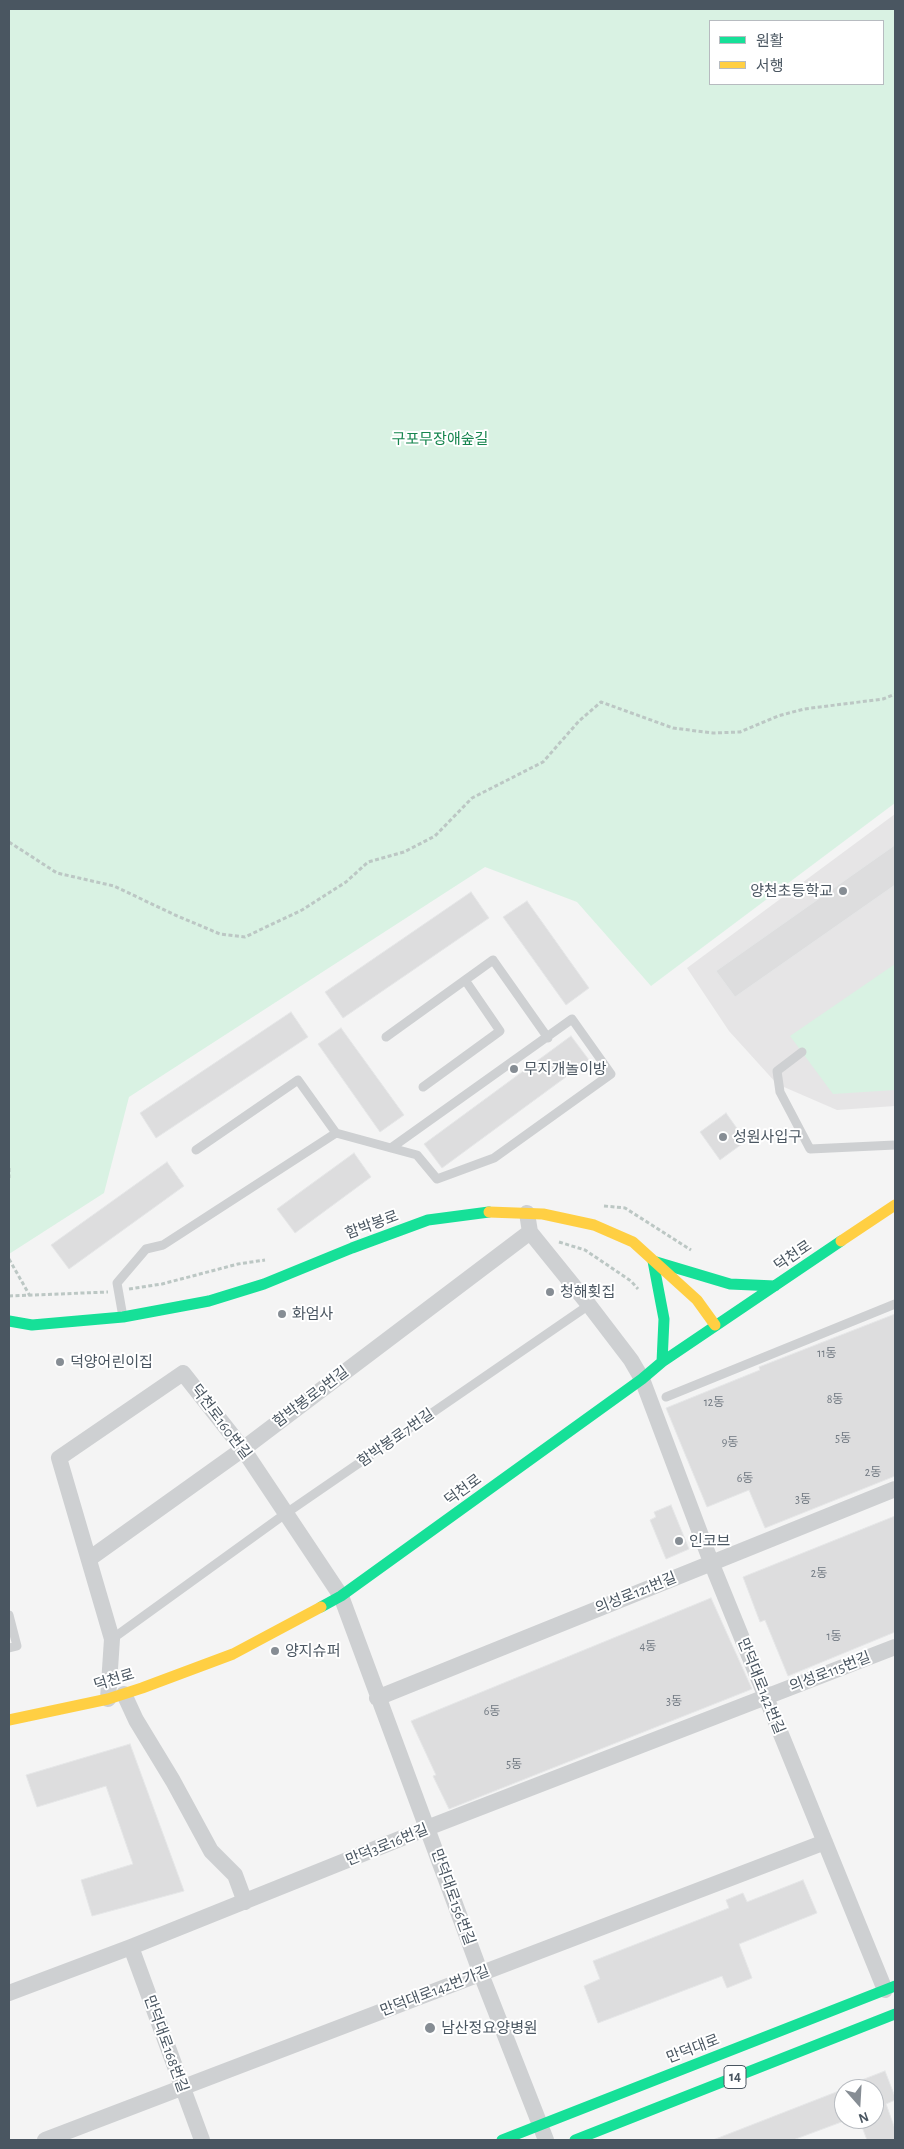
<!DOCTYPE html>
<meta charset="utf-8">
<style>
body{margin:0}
#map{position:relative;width:904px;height:2149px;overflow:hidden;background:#f4f4f4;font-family:"Alegreya Sans","Noto Sans KR",sans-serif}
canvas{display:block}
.frame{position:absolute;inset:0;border:10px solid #4a5661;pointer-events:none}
.legend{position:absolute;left:709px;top:20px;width:175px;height:65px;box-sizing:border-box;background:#fff;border:1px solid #b7bbc0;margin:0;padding:6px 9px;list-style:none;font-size:15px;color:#4a5661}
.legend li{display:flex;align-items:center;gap:10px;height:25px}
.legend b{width:25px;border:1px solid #b7bbc0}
.north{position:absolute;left:834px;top:2079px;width:50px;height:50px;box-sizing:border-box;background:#fff;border:1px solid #b7bbc0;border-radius:50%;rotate:161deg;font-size:14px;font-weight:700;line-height:20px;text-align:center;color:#4a5661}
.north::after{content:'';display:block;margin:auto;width:18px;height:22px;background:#868d94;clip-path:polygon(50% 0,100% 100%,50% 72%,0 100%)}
</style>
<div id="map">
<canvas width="904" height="2149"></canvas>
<div class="frame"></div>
<ul class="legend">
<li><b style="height:6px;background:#16e098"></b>원활</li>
<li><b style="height:6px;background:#ffcf43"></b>서행</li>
</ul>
<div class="north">N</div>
</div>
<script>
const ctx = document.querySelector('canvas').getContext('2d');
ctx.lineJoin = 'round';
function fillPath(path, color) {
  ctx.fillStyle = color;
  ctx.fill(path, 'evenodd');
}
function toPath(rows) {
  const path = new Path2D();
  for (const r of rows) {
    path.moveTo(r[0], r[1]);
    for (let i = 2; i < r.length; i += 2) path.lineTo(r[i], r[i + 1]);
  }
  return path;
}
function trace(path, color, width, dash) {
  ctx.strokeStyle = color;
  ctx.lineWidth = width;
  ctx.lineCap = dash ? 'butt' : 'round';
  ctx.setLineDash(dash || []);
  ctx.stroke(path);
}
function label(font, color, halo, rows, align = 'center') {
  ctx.font = font + ' "Alegreya Sans","Noto Sans KR",sans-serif';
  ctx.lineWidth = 4;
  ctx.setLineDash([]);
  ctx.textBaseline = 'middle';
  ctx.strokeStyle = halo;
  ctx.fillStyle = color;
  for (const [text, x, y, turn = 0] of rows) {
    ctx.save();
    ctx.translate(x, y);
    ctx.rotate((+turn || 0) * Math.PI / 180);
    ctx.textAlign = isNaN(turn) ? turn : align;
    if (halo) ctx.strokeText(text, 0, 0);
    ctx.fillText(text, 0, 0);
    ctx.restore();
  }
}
fillPath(toPath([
 [895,814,895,1106,837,1110,777,1084,729,1031,687,968]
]), '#e6e5e6');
fillPath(toPath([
 [9,9,895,9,895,803,651,986,577,902,485,867,129,1097,104,1193,9,1254],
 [710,21,883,21,883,84,710,84],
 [895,964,895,1090,833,1094,790,1036]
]), '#d9f2e3');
const building = toPath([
 [895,845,895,885,735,997,716,971,895,845],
 [471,892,489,918,343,1018,325,992,471,892],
 [527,901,589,988,566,1005,503,917,527,901],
 [291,1012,308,1037,156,1138,140,1113,291,1012],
 [341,1028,404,1115,380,1132,318,1044,341,1028],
 [571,1036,589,1060,442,1168,424,1144,571,1036],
 [726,1113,746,1141,720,1160,700,1132,726,1113],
 [354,1153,371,1177,295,1233,277,1209,354,1153],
 [167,1162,184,1186,69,1269,51,1245,167,1162],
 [895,1314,895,1476,765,1528,749,1490,707,1507,666,1408,760,1370,759,1367,895,1314],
 [671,1505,689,1549,666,1559,650,1520,656,1517,654,1512,671,1505],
 [895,1516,895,1632,788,1676,765,1620,760,1622,743,1577,895,1516],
 [711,1598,752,1689,449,1809,433,1776,436,1775,411,1721,711,1598],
 [130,1744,184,1891,92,1916,81,1880,133,1864,106,1786,37,1807,26,1775,130,1744],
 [803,1880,817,1913,739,1944,752,1978,727,1988,722,1976,598,2023,584,1986,600,1979,593,1961,729,1908,726,1900,743,1893,747,1902,803,1880],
 [885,2071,895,2097,895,2100,886,2104,895,2129,895,2140,867,2140,859,2119,874,2119,874,2089,841,2088,885,2071],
 [844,2089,844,2121,793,2140,713,2140,844,2089]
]);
fillPath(building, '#ddddde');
trace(building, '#e5e6e7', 1);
trace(toPath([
 [9,842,57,873,114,886,175,915,220,934,245,937,302,910,346,882,368,862,404,852,435,836,472,798,543,762,579,721,601,702,673,728,713,733,740,732,778,716,804,709,883,699,895,694],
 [9,1168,9,1178],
 [604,1206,625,1208,691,1250],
 [559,1242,585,1250,631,1281,638,1289],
 [9,1259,30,1296],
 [129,1289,162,1284,238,1264,265,1260],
 [9,1296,108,1292]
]), '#bcc7c4', 3, [4, 2.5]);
trace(toPath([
 [386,1037,493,960,548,1038],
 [802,1052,777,1071,780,1092,810,1149,895,1145],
 [423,1087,500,1031,465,980],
 [196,1150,298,1080,336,1133],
 [123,1317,117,1283,146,1249,163,1245,336,1133,391,1148,572,1019,611,1074,494,1158,437,1179,417,1155,391,1148],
 [666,1397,895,1304],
 [9,1615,17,1646,9,1648],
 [112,1639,285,1514,589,1305]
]), '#ced0d2', 9);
trace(toPath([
 [527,1213,530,1232,589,1305,631,1360,642,1379,711,1562,885,1990],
 [89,1559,243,1449,530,1232],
 [124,1694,136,1720,173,1781,211,1851,235,1875,245,1902],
 [377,1698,895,1489],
 [108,1699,112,1639,59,1458,183,1373,243,1449,341,1596,481,1974,546,2140],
 [131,1947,202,2140],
 [9,1993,131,1947,427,1828,895,1647],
 [45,2140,825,1842]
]), '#ced0d2', 16);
trace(toPath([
 [9,1321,32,1325,123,1317,209,1301,264,1284,352,1248,428,1220,489,1212],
 [662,1362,664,1319,653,1261,730,1284,775,1286],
 [321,1607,341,1596,642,1379,662,1362,841,1241],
 [502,2140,895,1986],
 [575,2140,895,2014]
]), '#16e098', 11);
trace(toPath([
 [489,1212,543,1214,594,1225,633,1242,697,1300,715,1325],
 [841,1241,895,1205],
 [9,1720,108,1699,142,1688,233,1654,321,1607]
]), '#ffcf43', 11);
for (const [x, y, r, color] of [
 [843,891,5,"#868d94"],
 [514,1069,5,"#868d94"],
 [723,1137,5,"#868d94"],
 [550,1292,5,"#868d94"],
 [282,1314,5,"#868d94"],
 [60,1362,5,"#868d94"],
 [679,1541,5,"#868d94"],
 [275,1651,5,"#868d94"],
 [430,2028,6,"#868d94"]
]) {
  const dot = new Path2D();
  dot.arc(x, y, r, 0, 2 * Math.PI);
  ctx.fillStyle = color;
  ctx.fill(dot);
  trace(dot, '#fff', 2);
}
label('12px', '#707881', null, [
 ["11동",827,1353],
 ["8동",835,1399],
 ["12동",714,1402],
 ["5동",843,1438],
 ["9동",730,1442],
 ["2동",873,1472],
 ["6동",745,1478],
 ["3동",803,1499],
 ["2동",819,1573],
 ["1동",834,1636],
 ["4동",648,1646],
 ["3동",674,1701],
 ["6동",492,1711],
 ["5동",514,1764]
]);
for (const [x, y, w] of [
 [735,2077,22]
]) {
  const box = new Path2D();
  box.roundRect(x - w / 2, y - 11.5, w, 23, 4);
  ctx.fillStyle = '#fff';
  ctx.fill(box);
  trace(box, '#4a5661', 1);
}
label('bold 14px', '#4a5661', null, [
 ["14",735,2077]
]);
label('15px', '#17864f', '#fff', [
 ["구포무장애숲길",440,439]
]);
label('15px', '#4a5661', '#fff', [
 ["양천초등학교",833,891,"right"],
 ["무지개놀이방",524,1069],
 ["성원사입구",733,1137],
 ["청해횟집",560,1292],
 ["화엄사",292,1314],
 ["덕양어린이집",70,1362],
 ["인코브",689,1541],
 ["양지슈퍼",285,1651],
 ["남산정요양병원",441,2028]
], 'left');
label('15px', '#4a5661', '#fff', [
 ["함박봉로",372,1225,-20],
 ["덕천로",793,1256,-34],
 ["함박봉로9번길",311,1397,-37],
 ["덕천로160번길",221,1422,53],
 ["함박봉로7번길",396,1438,-35],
 ["덕천로",463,1490,-36],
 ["의성로121번길",636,1593,-22],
 ["의성로115번길",830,1672,-21],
 ["덕천로",114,1680,-17],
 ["만덕대로142번길",761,1686,68],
 ["만덕3로16번길",387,1845,-22],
 ["만덕대로156번길",453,1897,70],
 ["만덕대로142번가길",435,1991,-21],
 ["만덕대로168번길",166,2044,70],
 ["만덕대로",693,2049,-21]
]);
</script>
